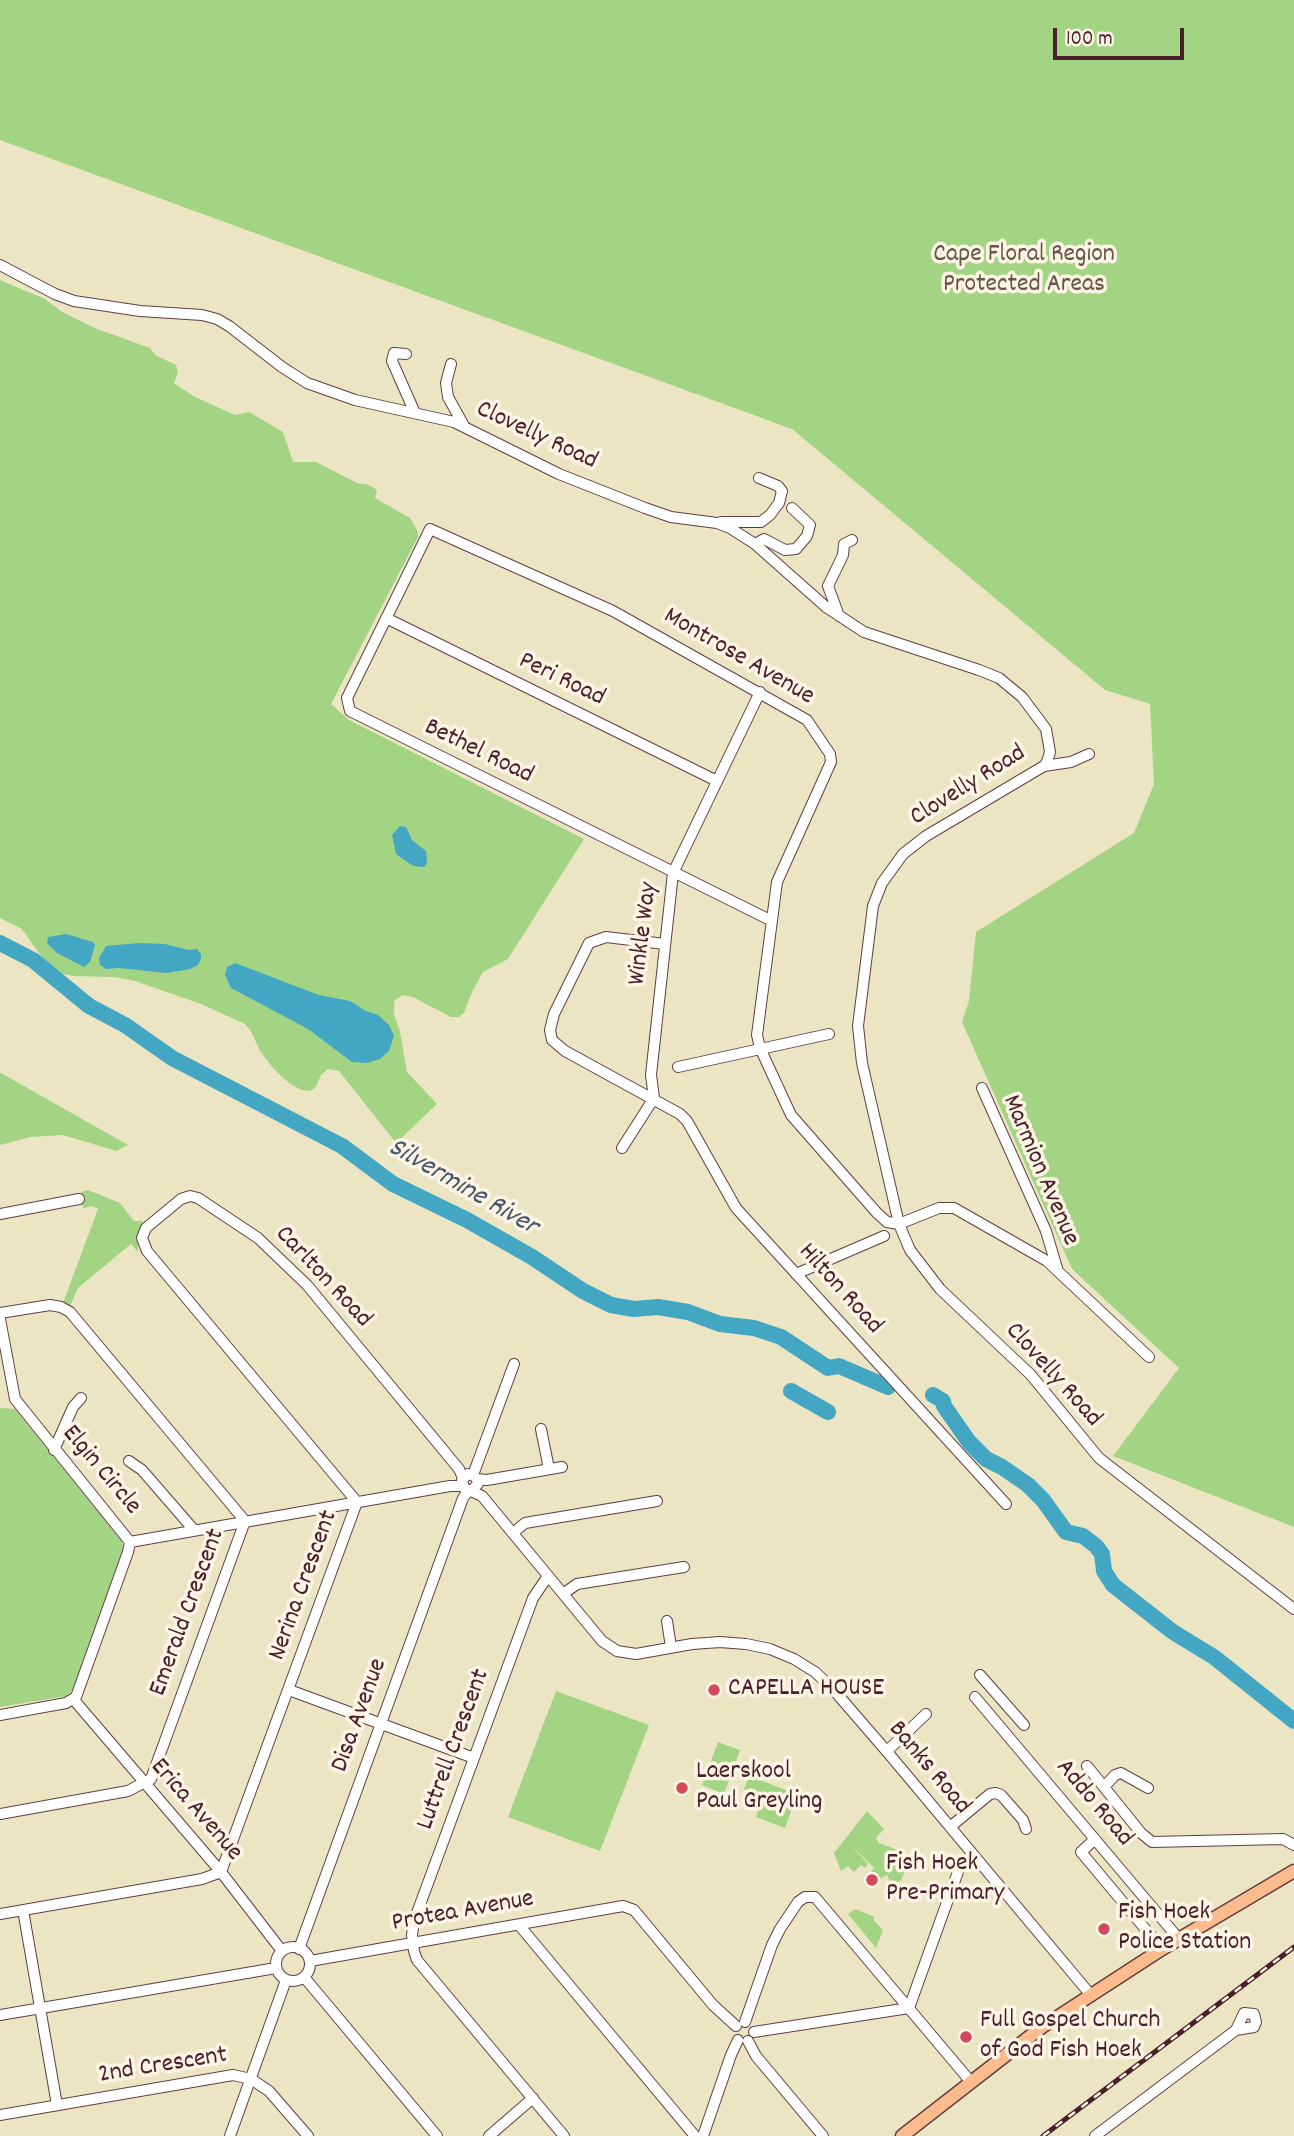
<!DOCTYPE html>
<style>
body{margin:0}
#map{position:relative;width:1294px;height:2136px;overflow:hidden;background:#ece5c4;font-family:Dekko,sans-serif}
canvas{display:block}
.scale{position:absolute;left:1053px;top:28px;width:131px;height:32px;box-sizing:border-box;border:4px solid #4a1f2b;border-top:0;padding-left:9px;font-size:21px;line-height:24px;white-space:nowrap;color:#4a1f2b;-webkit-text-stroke:5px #fcf5e5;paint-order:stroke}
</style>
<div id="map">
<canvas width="1294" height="2136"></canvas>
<div class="scale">100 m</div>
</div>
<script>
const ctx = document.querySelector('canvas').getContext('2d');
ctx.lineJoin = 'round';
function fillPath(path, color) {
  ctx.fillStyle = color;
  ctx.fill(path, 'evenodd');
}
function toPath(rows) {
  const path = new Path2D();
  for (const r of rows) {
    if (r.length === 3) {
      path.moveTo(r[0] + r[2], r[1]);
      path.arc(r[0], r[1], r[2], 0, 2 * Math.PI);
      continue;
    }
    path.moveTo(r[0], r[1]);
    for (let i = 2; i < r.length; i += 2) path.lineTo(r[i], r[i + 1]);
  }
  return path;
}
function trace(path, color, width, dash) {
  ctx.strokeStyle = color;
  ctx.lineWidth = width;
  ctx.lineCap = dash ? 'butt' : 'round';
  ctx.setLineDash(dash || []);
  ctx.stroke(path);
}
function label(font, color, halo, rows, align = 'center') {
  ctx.font = font + ' Dekko,sans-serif';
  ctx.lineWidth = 7;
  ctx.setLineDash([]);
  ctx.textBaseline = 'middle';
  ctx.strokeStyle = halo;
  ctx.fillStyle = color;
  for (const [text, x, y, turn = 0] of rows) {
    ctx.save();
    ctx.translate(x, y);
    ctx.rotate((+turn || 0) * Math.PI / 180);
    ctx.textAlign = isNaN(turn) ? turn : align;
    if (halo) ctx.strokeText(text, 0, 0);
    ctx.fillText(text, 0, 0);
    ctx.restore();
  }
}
fillPath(toPath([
 [0,0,1294,0,1294,1527,1113,1456,1179,1368,1072,1269,962,1022,969,1001,976,932,1134,833,1154,784,1150,704,1105,690,792,429,0,140],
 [0,280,45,299,62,312,97,329,150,348,155,355,176,365,178,372,174,383,193,396,235,415,249,412,283,432,293,462,316,462,357,483,369,485,377,490,375,498,410,518,418,532,418,537,331,704,349,720,584,839,508,959,483,972,472,992,464,1013,459,1017,451,1017,413,997,403,995,394,1001,394,1014,400,1032,407,1072,437,1104,396,1143,339,1071,328,1069,321,1075,315,1088,310,1091,302,1090,290,1084,273,1068,260,1051,251,1031,245,1024,201,1004,135,981,114,977,73,976,55,972,49,967,22,929,0,918],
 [0,1073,1,1073,128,1145,116,1151,63,1135,30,1137,0,1145],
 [88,1190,120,1203,134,1221,143,1221,138,1234,138,1252,131,1244,78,1288,70,1306,63,1303,98,1209,92,1206,83,1208,81,1192],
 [0,1408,15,1409,121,1540,124,1549,75,1688,66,1696,0,1707],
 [556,1691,649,1725,600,1851,508,1817],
 [718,1742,740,1750,724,1794,702,1785],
 [749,1776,797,1794,785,1828,756,1817,761,1802,758,1801,760,1795,744,1789],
 [867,1811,884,1829,876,1838,879,1843,903,1852,906,1867,901,1881,891,1884,887,1875,877,1880,867,1877,874,1868,850,1844,868,1864,865,1868,861,1865,854,1872,848,1866,841,1871,834,1853],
 [855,1909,875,1917,873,1919,883,1930,876,1948,848,1914]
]), '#a3d483');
fillPath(toPath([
 [400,826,406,827,412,840,426,851,427,863,424,867,413,866,396,854,392,835],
 [66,934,93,942,95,945,90,962,84,967,57,953,47,943,48,937],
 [139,943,165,944,189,950,197,949,201,954,201,959,198,965,190,969,166,973,119,968,106,969,100,965,99,958,106,946],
 [235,963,319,995,350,1001,366,1011,378,1015,389,1025,394,1036,389,1051,380,1059,367,1063,352,1062,308,1029,231,988,225,975,227,967]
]), '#43a7c3');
trace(toPath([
 [0,943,33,960,89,1006,125,1025,172,1058,342,1146,393,1184,467,1220,532,1257,583,1291,611,1305,634,1309,658,1307,688,1312,720,1324,754,1328,781,1337,828,1368,839,1366,888,1387],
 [791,1391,828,1412],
 [933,1395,943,1401,944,1406,969,1442,986,1459,1002,1467,1028,1485,1043,1500,1066,1532,1083,1536,1096,1546,1102,1554,1104,1571,1113,1585,1173,1632,1214,1657,1294,1721]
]), '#43a7c3', 16);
const minor = toPath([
 [0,265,55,294,74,301,140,311,202,315,217,319,229,326,282,367,307,383,355,400,454,422,559,474,645,508,671,517,717,523,730,528,755,544,826,607,864,632,979,670,999,678,1022,697,1046,729,1050,752,1047,762,1044,766,926,836,903,854,882,883,873,906,858,1026,862,1063,899,1224,910,1250,940,1289,1031,1375,1099,1458,1294,1609],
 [406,354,394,353,392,361,415,413],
 [451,364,446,383,448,397,464,426],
 [721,522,761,522,770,515,779,503,782,491,778,486,759,478],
 [755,544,764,539,785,550,796,549,807,536,810,525,792,508],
 [839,616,828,586,843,555,844,544,852,540],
 [386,618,717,781],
 [1044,766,1071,762,1089,754],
 [770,920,350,711,347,698,430,529,613,611,807,720,830,754,831,762,777,882,757,1035,760,1048,791,1115,877,1213,887,1222,899,1224,939,1208,954,1208,1047,1261,1149,1357],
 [665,944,606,937,589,943,554,1014,550,1030,552,1040,565,1051,680,1114,687,1121,736,1208,1006,1504],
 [678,1067,829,1034],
 [982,1088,1046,1231,1057,1268],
 [622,1148,654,1098,651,1075,673,873,760,692],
 [0,1214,79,1199],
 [796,1274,884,1236],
 [0,1313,50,1305,61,1307,70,1312,245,1521,151,1779,128,1791,0,1814],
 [0,1319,15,1399,130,1542,128,1552,76,1697,66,1703,0,1715],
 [541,1429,549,1469],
 [54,1450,73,1407,81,1398],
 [129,1461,142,1470,194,1530],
 [473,1475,514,1364],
 [477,1479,487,1480,562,1467],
 [472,1490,478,1484,477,1479,473,1475,468,1474,462,1480,464,1488,482,1496,602,1641,617,1651,636,1654,692,1644,720,1642,746,1644,770,1649,794,1659,815,1672,832,1688,889,1754,1090,1994],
 [513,1533,525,1523,657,1501],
 [130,1542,450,1486,462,1486],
 [548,1576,533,1598,414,1921,412,1935,414,1951,417,1960,564,2136],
 [563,1594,577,1584,684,1567],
 [667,1621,671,1647],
 [980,1675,1024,1725],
 [289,1690,474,1758],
 [975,1697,1179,1939],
 [74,1700,221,1872,282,1951],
 [887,1751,926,1714],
 [1087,1766,1141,1833,1152,1842,1283,1839,1294,1845],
 [1104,1787,1115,1775,1121,1773,1148,1788],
 [950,1827,990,1794,996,1793,1001,1795,1023,1820,1026,1829],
 [1095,1839,1081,1852,1152,1937],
 [23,1910,57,2105],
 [0,1914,202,1879,221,1872,357,1502,147,1251,142,1238,146,1228,181,1199,190,1196,198,1198,258,1238,307,1285,459,1469,463,1478],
 [519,1925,695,2136],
 [293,1964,17],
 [299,1949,463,1498,469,1490],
 [310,1961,623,1906,634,1910,713,2005,736,2026],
 [304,1977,437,2136],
 [909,2008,959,1869,972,1854],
 [0,2015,276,1968],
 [745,2022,772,1945,780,1929,798,1902,805,1897,815,1897,971,2082],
 [754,2032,909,2008],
 [748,2041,756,2056,823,2136],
 [0,2115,233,2075,251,2079,269,2091,308,2136],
 [230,2136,286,1980],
 [489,2136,533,2098],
 [703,2136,731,2055,738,2040],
 [1095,2136,1236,2030,1254,2027,1256,2022,1254,2014,1244,2013,1236,2030]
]);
const major = toPath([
 [902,2136,1042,2027,1162,1949,1294,1871]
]);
trace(minor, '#623d42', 12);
trace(major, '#623d42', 15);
trace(minor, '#fff', 10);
trace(major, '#fbbb8d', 12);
const rail = toPath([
 [1043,2136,1294,1947]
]);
trace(rail, '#4a1f2b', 5);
trace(rail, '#fcf5e5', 2.5, [8]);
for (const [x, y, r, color] of [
 [714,1690,7,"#d1495b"],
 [682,1788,7,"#d1495b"],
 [872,1880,7,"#d1495b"],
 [1104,1929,7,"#d1495b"],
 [966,2037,7,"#d1495b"]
]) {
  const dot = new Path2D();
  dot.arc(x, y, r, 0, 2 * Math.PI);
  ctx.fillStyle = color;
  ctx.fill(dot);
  trace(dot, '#fcf5e5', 2.5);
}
label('26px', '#655545', '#fcf5e5', [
 ["Cape Floral Region",1024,256],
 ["Protected Areas",1024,286]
]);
label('26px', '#4a1f2b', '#fcf5e5', [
 ["Clovelly Road",536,437,25],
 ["Montrose Avenue",738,658,30],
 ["Peri Road",561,681,26],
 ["Bethel Road",478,753,26],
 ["Clovelly Road",969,787,-32],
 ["Winkle Way",645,934,-83],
 ["Marmion Avenue",1039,1171,67],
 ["Carlton Road",322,1278,47],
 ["Hilton Road",839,1290,48],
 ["Clovelly Road",1052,1376,48],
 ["Elgin Circle",100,1471,50],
 ["Nerina Crescent",305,1586,-70],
 ["Emerald Crescent",189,1613,-70],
 ["Disa Avenue",361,1716,-70],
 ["Luttrell Crescent",455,1750,-70],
 ["Banks Road",928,1769,50],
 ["Addo Road",1093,1804,50],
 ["Erica Avenue",195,1811,49],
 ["Protea Avenue",463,1913,-10],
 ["2nd Crescent",163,2067,-9]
]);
label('26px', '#4a1f2b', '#fcf5e5', [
 ["CAPELLA HOUSE",728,1690],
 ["Laerskool",696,1773],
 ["Paul Greyling",696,1803],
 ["Fish Hoek",886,1865],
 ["Pre-Primary",886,1895],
 ["Fish Hoek",1118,1914],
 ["Police Station",1118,1944],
 ["Full Gospel Church",980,2022],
 ["of God Fish Hoek",980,2052]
], 'left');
label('italic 28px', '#475568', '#fcf5e5', [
 ["Silvermine River",462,1189,30]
]);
</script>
